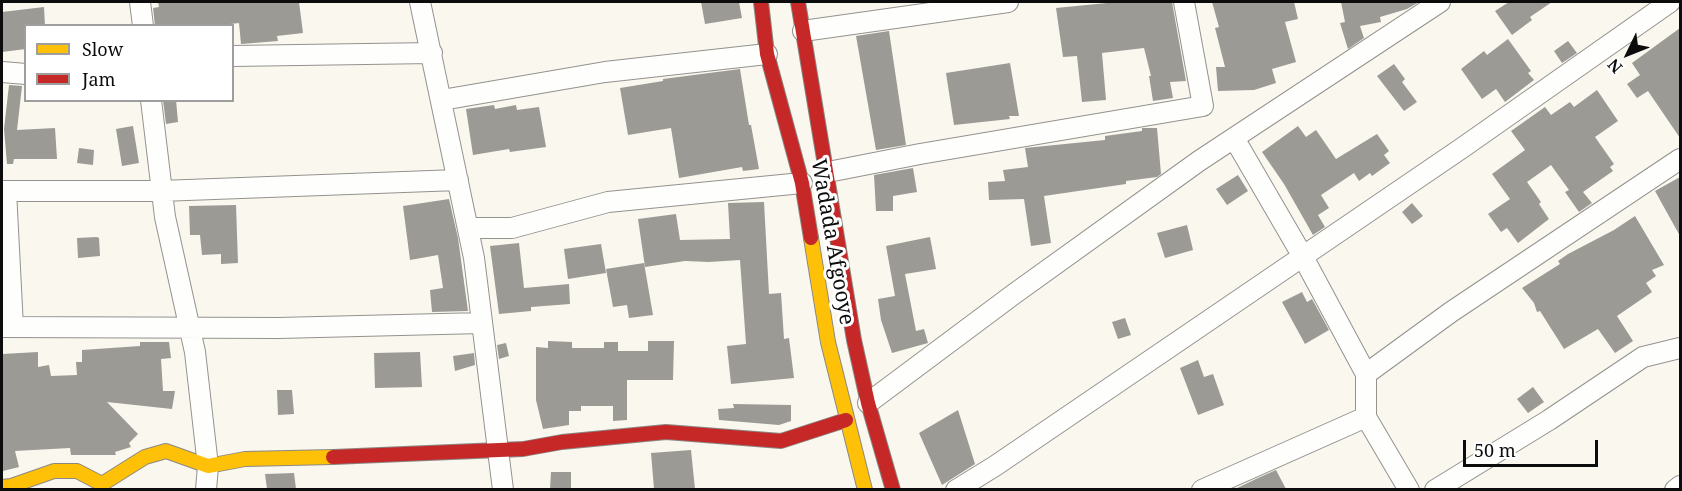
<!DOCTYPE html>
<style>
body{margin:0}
#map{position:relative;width:1682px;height:491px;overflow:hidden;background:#faf7ef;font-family:"Noto Serif",serif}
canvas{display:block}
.frame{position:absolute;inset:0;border:3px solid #0c0c0c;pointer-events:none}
.legend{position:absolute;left:24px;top:24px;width:210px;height:78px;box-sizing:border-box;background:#fff;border:2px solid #9e9e9e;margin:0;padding:8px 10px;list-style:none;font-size:18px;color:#0c0c0c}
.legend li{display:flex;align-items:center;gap:12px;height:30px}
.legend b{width:30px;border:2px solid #9e9e9e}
.north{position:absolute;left:1598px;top:24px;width:60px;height:60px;-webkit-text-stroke:4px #fff;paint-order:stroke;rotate:227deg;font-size:16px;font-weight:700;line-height:24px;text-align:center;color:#0c0c0c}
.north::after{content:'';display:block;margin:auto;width:21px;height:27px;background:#0c0c0c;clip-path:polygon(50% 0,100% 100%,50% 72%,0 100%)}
.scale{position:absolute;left:1463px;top:440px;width:135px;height:27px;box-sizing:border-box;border:3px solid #0c0c0c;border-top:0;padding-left:8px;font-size:18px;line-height:21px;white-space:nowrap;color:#0c0c0c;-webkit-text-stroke:4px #fff;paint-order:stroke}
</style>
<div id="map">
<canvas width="1682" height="491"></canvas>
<div class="frame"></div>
<ul class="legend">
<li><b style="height:8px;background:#ffc107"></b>Slow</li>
<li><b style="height:8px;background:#c62828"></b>Jam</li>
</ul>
<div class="north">N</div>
<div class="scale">50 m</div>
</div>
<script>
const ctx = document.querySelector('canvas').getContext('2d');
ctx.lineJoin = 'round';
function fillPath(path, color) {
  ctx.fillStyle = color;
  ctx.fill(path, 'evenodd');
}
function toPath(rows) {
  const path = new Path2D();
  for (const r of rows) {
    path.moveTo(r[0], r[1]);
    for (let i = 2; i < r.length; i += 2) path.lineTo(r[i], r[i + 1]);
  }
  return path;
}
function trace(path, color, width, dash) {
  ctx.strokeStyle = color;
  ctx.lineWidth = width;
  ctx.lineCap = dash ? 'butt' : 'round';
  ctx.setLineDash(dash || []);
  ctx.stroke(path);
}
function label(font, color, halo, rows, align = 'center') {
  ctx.font = font + ' "Noto Serif",serif';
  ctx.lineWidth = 6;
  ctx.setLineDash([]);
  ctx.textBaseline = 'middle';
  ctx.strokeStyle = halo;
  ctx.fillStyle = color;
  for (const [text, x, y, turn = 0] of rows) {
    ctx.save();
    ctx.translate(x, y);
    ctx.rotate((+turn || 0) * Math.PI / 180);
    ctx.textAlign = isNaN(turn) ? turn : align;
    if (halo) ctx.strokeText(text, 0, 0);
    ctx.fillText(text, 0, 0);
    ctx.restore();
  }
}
fillPath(toPath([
 [158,2,299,2,303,33,277,36,278,41,241,44,239,23,213,26,155,26,153,8,159,7],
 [701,2,739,2,742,18,705,24],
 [1117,2,1172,2,1186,81,1170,82,1173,98,1153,101,1149,76,1151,76,1144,48,1102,53,1106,100,1082,102,1077,56,1063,57,1056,8],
 [1212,2,1294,2,1298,19,1285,22,1296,62,1272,69,1276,83,1254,90,1218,91,1216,67,1225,67,1215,28,1219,27],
 [1341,2,1419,2,1407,9,1380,17,1381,22,1360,26,1364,38,1348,49,1340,23,1345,22],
 [1509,2,1552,2,1530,17,1532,20,1512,35,1495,11],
 [44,7,45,26,26,26,26,49,2,52,2,12],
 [1680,28,1680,138,1648,91,1637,98,1627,84,1640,75,1632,63],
 [889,31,906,145,876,150,856,36],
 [1508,39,1531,71,1528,73,1534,80,1505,102,1496,89,1482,99,1461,69,1484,51,1487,55],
 [1568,41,1577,53,1562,63,1554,51],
 [1010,63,1019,116,1009,116,1010,119,954,125,946,73],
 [1394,64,1405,79,1402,82,1417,102,1404,111,1377,76],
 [740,69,749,125,751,125,759,169,743,171,742,167,679,178,671,128,628,135,620,88,663,81,663,79],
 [9,85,22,86,17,130,55,128,57,159,14,159,13,164,7,164,4,129],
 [1597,90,1618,121,1595,137,1614,164,1610,167,1613,171,1583,192,1592,203,1579,212,1565,192,1569,190,1551,165,1527,182,1541,202,1539,204,1549,219,1518,243,1507,228,1501,232,1488,214,1510,199,1492,174,1525,150,1511,131,1545,107,1551,115,1570,102,1574,107],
 [163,100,176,100,178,122,166,124],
 [494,105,495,109,516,105,517,110,539,107,546,147,510,152,509,149,473,155,466,109],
 [133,126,139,163,122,166,116,129],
 [1298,126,1306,137,1316,130,1336,159,1377,134,1389,151,1384,155,1390,163,1372,176,1370,173,1359,181,1354,173,1321,195,1329,208,1318,215,1325,227,1313,235,1284,184,1262,152],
 [1142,128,1157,128,1161,174,1157,177,1126,181,1126,184,1044,196,1051,243,1031,246,1024,199,989,200,988,182,1005,181,1003,170,1028,167,1025,148,1105,140,1105,136,1142,131],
 [79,148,94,150,93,165,77,163],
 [913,168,917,192,893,196,893,211,876,211,874,175],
 [1238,175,1248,191,1227,205,1216,189],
 [1680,177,1680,236,1655,191],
 [449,199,458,238,468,311,432,312,430,290,443,288,438,255,410,260,403,206],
 [764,202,769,294,781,293,784,339,789,338,794,378,731,384,727,346,746,344,740,260,709,262,685,261,645,267,638,219,676,214,680,240,730,239,728,203],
 [1412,203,1423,216,1412,224,1402,212],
 [236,205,238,263,221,264,221,254,202,255,200,235,190,235,189,206],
 [1635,216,1664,265,1652,270,1656,276,1646,283,1652,292,1617,316,1633,341,1615,353,1598,329,1564,349,1540,311,1537,312,1534,303,1522,288,1560,264,1558,261,1568,254,1614,230],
 [1187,225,1193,250,1165,258,1157,233],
 [97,237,99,238,100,256,78,258,77,238],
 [930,237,936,269,905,274,916,331,924,329,928,343,892,353,881,320,878,299,895,296,886,246],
 [519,243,524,288,569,284,570,304,531,307,531,311,499,314,490,246],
 [601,244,606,273,568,279,564,249],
 [644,263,653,315,629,318,627,305,613,307,606,269],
 [1302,292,1307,302,1312,299,1329,330,1305,344,1282,302],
 [1125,318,1131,335,1118,339,1112,322],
 [548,341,572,342,572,348,604,348,604,342,618,342,618,351,648,351,648,341,674,341,673,380,627,380,627,420,613,421,613,406,581,406,581,411,569,411,569,425,543,429,536,400,536,347,548,348],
 [140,342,169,342,171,358,161,359,163,391,175,391,172,409,107,402,138,434,129,443,131,447,115,452,116,455,71,455,70,448,15,451,19,467,3,471,2,464,2,354,38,352,38,367,49,365,51,376,77,375,76,362,82,362,82,350,140,346],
 [506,343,509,356,499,359,497,345],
 [420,352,422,387,375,388,374,353],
 [474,353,475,365,455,371,453,356],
 [1198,360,1204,377,1213,374,1224,405,1198,415,1180,368],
 [1533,387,1544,402,1528,413,1517,399],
 [277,390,292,390,294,414,278,415],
 [733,404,791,405,791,421,779,425,719,420,718,409,734,408],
 [958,410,975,464,942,485,919,433],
 [691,450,695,489,654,489,651,453],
 [1276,470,1286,489,1235,489,1258,478],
 [551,472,571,472,571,489,550,489],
 [294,473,296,489,267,489,265,474]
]), '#9c9a95');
const street = toPath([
 [140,2,143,26],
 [420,2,474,258,503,490],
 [803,31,1008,2],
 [232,56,432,53],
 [2,72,26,74],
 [151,100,165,217,195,352,208,466,206,490],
 [442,100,605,72,767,54],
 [1234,138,1302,255,1366,374,1366,417,1409,490],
 [828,172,920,154,1203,106,1184,2],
 [2,191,160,191,458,180],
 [6,191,13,327],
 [468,228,512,228,608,202,802,183],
 [2,327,278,328,482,323],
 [1366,374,1451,312,1680,159],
 [868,403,1014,294,1199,161,1440,2],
 [956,490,995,466,1462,148,1670,2],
 [1202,490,1366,417],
 [1435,490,1549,420,1643,357,1680,348],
 [1675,490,1680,486]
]);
const slow = toPath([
 [811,238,828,342,865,490],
 [2,487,11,486,54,471,77,471,102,484,145,457,166,451,208,466,245,459,333,457]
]);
const jam = toPath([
 [761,2,767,54,802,183,811,238],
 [798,2,854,340,868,403,893,490],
 [333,457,523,449,562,442,666,432,781,441,846,420]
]);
trace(street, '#93928e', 22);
trace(slow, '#8a8885', 16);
trace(jam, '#8a8885', 16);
trace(street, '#fefefd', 20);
trace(slow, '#ffc107', 14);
trace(jam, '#c62828', 14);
label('21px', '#0c0c0c', '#fff', [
 ["Wadada Afgooye",832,242,80]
]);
</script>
